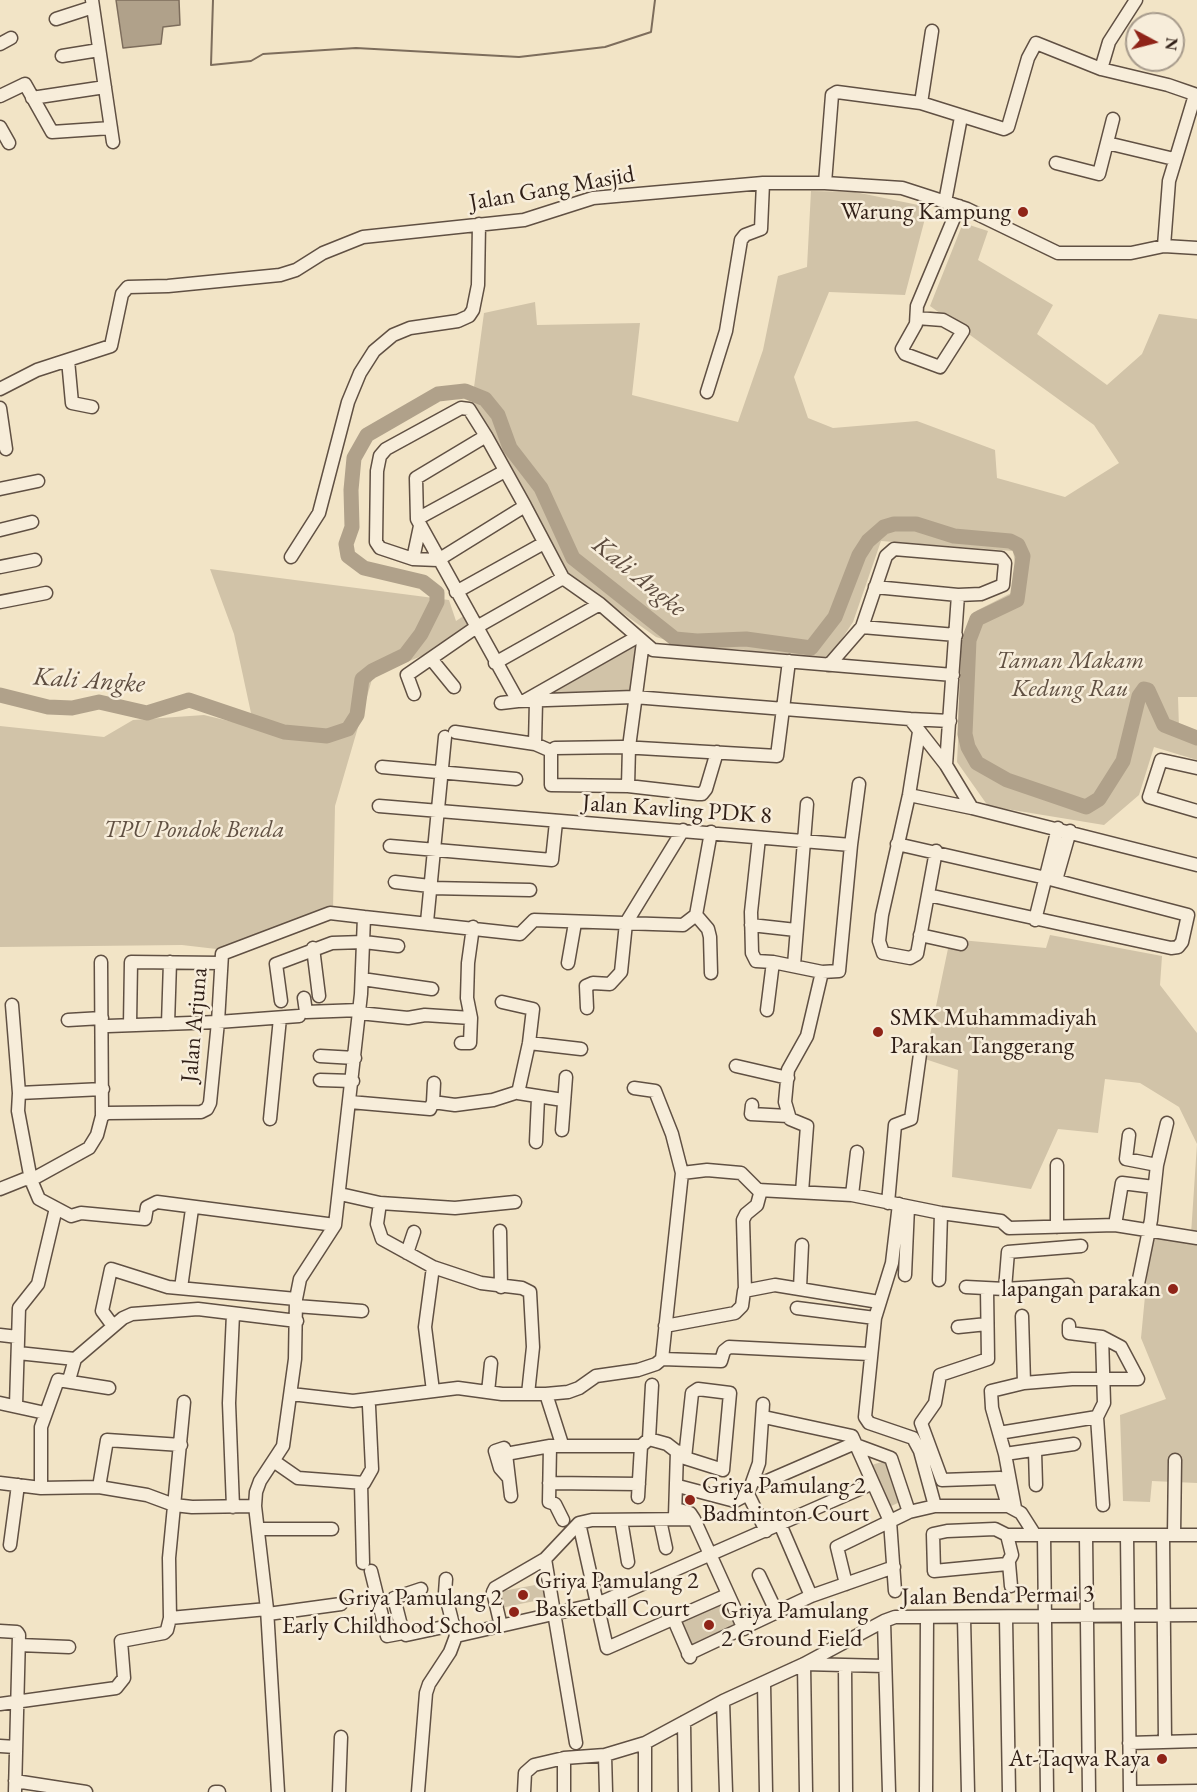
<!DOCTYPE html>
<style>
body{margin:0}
#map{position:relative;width:1197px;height:1792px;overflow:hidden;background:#f2e4c6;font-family:"EB Garamond",serif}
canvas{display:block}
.north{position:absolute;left:1125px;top:12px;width:60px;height:60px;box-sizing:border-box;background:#f7edda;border:2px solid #a79b8c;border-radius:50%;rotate:97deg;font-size:16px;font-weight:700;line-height:24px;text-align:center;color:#301f17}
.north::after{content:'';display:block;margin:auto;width:21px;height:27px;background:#8f2418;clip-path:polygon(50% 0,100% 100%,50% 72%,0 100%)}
</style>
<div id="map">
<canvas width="1197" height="1792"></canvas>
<div class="north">N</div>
</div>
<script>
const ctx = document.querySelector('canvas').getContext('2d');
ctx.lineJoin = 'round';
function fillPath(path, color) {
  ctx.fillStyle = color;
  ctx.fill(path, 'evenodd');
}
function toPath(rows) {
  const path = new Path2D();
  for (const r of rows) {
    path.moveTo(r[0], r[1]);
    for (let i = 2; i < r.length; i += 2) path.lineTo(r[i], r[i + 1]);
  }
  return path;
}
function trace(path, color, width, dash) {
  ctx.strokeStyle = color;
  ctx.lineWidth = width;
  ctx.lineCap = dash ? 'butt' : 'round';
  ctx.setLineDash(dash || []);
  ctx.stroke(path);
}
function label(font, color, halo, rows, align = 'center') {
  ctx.font = font + ' "EB Garamond",serif';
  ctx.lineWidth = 5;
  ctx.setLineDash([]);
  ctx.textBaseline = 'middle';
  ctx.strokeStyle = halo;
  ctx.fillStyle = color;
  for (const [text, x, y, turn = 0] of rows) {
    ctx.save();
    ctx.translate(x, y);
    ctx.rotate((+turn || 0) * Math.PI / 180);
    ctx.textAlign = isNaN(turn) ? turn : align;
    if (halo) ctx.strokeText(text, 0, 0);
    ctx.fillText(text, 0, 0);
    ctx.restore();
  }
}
fillPath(toPath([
 [811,191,855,192,928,207,905,295,829,292,794,377,808,418,833,428,917,421,995,450,997,478,1065,497,1119,463,1094,425,930,306,963,223,988,231,978,260,1053,305,1037,334,1107,385,1142,354,1159,314,1197,319,1197,697,1178,697,1179,728,1197,731,1197,760,1154,747,1139,795,1104,825,988,806,957,762,963,641,976,611,1019,589,1013,551,881,541,853,622,826,663,739,649,695,649,656,637,566,573,472,402,484,313,535,302,537,325,640,323,632,395,738,422,763,350,778,276,807,267],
 [210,569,449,600,456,621,468,613,473,629,426,659,424,655,373,676,335,806,333,910,225,950,182,945,0,947,0,726,104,737,133,720,204,715,254,727,234,634],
 [637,637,634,697,532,697],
 [1050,935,1162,956,1160,985,1197,1033,1197,1483,1152,1481,1150,1502,1123,1501,1120,1415,1166,1399,1141,1338,1151,1233,1191,1234,1197,1144,1179,1107,1140,1083,1105,1079,1098,1133,1058,1129,1031,1189,952,1177,958,1070,925,1059,950,939,1046,948],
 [889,1460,902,1501,887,1508,868,1466],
 [546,1583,549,1598,501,1608,497,1592],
 [726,1599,739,1628,690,1650,678,1621]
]), '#d1c3a8');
const water = toPath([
 [116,0,179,0,180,25,163,27,161,44,123,48,116,0]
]);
fillPath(water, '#b0a18a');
trace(water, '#7d6d5c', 1.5);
trace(toPath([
 [213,0,211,65,251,61,263,54,356,48,519,57,605,47,651,32,655,0]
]), '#7d6d5c', 2);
trace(toPath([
 [0,695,48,707,72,708,99,702,147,713,189,700,284,732,327,736,348,729,357,715,362,679,372,671,405,655,421,634,437,602,437,593,423,582,364,568,348,556,346,544,352,527,351,490,354,458,367,435,438,394,465,391,485,399,498,415,510,448,541,488,573,558,675,639,697,641,746,639,811,648,835,617,859,555,868,541,884,527,894,524,916,524,954,536,1010,541,1018,545,1023,556,1017,600,977,619,969,640,965,734,968,747,977,763,1007,780,1086,807,1099,799,1123,761,1139,696,1144,689,1148,690,1164,725,1197,738]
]), '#b0a18a', 15);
const minor = toPath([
 [92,0,113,142],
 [56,19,93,7],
 [0,44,11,38],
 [62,56,99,50],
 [1101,69,1109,42,1136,0],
 [0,96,25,84,52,132,111,128],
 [32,98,105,87],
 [921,103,932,31],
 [0,127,9,143],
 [1107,143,1174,159],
 [1056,163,1099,174,1113,119],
 [825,183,832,95,837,92,921,103,1004,129,1008,127,1028,58,1036,43,1101,69,1168,85,1197,95],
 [945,202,961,117],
 [1164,246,1169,181,1195,95],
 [917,318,943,320,963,331,940,367,905,354,902,349,916,324,917,306,959,206],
 [68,360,72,403,92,407],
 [0,389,37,370,111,346,122,294,128,287,168,286,280,275,296,270,323,253,363,237,524,220,593,198,763,183,825,183,902,188,967,209,1058,253,1131,253,1164,246,1197,248],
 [707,392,726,331,741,240,745,235,761,229,763,183],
 [0,408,6,449],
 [486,436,416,478,417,519,518,701,634,697,910,719,946,765,972,808,1197,865],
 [0,489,38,481],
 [525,506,438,560,413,559,380,548,376,542,377,471,380,456,386,449,461,408,469,409,486,436,525,506,563,578,600,604,653,650,953,675],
 [417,519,505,471],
 [0,530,32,522],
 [291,557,319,513,348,402,360,373,374,351,393,335,410,328,458,321,469,316,473,310,478,285,479,224],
 [413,559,420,526],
 [0,567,35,560],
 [456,592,544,543],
 [0,602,46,593],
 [862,627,956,635],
 [432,660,454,687],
 [495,663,600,604],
 [829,665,862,627,886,556,894,549,1001,558,1005,563,1003,585,981,594,958,595,875,587],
 [414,694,407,675,475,628,563,578],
 [526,700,637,637],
 [501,703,518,701],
 [910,719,950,721],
 [455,732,535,744,551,751,555,748,622,747,777,756,789,661],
 [919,732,909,795,882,915,879,941,883,953,910,958,917,954,936,851],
 [535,744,536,701],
 [551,751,551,785,628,786,698,794,702,794,706,789,717,752],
 [946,765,958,595],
 [382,767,516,779],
 [1197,768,1161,760,1149,797,1197,811],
 [628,786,629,747,643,642],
 [909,795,972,808],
 [379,806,851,845,859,784],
 [759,838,751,912,752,953,756,961,773,962],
 [897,844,1046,878,1188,915,1182,942,1178,947,1171,948,928,895],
 [390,846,552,860,556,822],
 [1056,880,1070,831],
 [395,882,430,886],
 [430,888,530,890],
 [696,915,708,929,710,937,711,973],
 [364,917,520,934,534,920,683,925,696,915,711,832],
 [1035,920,1058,828],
 [427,922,445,737],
 [751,925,796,930],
 [920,935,961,944],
 [313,948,319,996],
 [101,962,102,1116],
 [568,963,575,923],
 [794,965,807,804],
 [362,979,432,989],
 [304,998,306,1012,360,1010],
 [281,1001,276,964,332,943,364,942,398,946],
 [502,1002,533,1009,529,1043,518,1093,563,1100],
 [12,1005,19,1093,18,1111,31,1180,39,1199,71,1216,81,1213,145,1219,147,1207,157,1202,335,1225],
 [587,1008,586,986,593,983,610,984,621,972,626,923,683,830],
 [767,1010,773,962,822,972,839,971,851,845],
 [359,1013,408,1018,425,1015,471,1018,467,998,468,963,473,927],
 [68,1020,102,1018],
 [168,1024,170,962],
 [130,1025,131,962,221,963],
 [108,1026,218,1022,299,1016],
 [461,1043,470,1043,471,1018],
 [529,1043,581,1049],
 [320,1056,355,1058],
 [736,1066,788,1078],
 [320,1080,353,1081],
 [634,1088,655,1091,672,1134,682,1173,662,1359],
 [19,1093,103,1089],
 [350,1102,430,1109,433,1102,434,1083],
 [433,1102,455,1105,493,1100,518,1092],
 [752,1105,751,1114,788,1116],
 [270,1119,280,1018],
 [562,1130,566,1077],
 [1129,1135,1126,1159,1157,1165],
 [536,1142,538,1098],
 [1057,1165,1057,1227],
 [682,1173,707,1170,741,1173,758,1190,852,1195,941,1213,1001,1221,1009,1228,1115,1225,1197,1238],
 [0,1189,25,1179,31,1180,89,1148,97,1135,102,1116,107,1113,201,1112,207,1109,210,1103,218,1022,222,954,330,913,364,917,361,994,335,1225,300,1279,296,1299,295,1359,283,1446,260,1481,256,1492,255,1506,267,1609,278,1792],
 [802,1192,807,1126,790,1119,785,1102,788,1070,807,1036,822,972],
 [340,1194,380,1203],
 [852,1195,857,1152],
 [515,1202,455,1208,380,1203,377,1224,382,1239,433,1267,481,1283,522,1288,530,1292,533,1347,528,1394],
 [888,1203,895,1125,911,1119,920,1054],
 [899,1204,892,1263,875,1318,865,1417,869,1423,913,1438,920,1451,935,1506],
 [1115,1225,1122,1183,1154,1187],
 [500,1231,501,1287],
 [407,1253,414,1232],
 [433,1267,425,1327,433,1391],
 [905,1275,908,1207],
 [939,1280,941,1213],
 [1138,1284,1151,1220,1157,1165,1167,1123],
 [966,1287,1005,1289,1068,1285],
 [181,1288,192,1209],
 [800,1288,802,1245],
 [987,1289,988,1359,940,1375,935,1403,921,1423,942,1480,1000,1478,1008,1506],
 [1005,1289,1008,1252,1081,1246],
 [745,1290,743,1220,746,1214,757,1205,761,1190],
 [296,1306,362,1311],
 [797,1308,875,1318],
 [1022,1316,1024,1383],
 [113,1326,102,1311,111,1269,168,1287,296,1299],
 [665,1326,735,1313,742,1306,744,1291,775,1285,879,1302],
 [958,1327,987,1324],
 [0,1335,18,1337],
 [1102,1337,1104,1403,1097,1417,1103,1505],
 [18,1353,75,1359],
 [69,1380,75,1359,123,1318,132,1314,198,1309,297,1321],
 [488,1392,491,1363],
 [291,1394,353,1401,458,1388,502,1394,546,1394,568,1392,579,1388,596,1376,638,1370,656,1364,662,1359,721,1361,724,1351,729,1347,869,1354],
 [546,1394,562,1444],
 [0,1403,45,1413],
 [16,1405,19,1308,38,1284,56,1208],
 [764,1417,852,1436,890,1521,895,1591],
 [999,1433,1097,1417],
 [649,1439,652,1385],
 [856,1445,891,1458,909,1512],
 [1035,1451,1036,1485],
 [506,1454,504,1448,495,1451,500,1468,508,1477],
 [1005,1454,1074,1444],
 [275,1462,298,1478,364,1483,372,1469,369,1406],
 [755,1479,765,1482,855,1443],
 [0,1483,41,1488,99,1487,147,1495,174,1505,192,1507,255,1506],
 [549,1483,639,1484],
 [361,1484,363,1563],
 [678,1486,735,1501,748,1494,759,1463,763,1404],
 [99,1487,107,1440,181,1445],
 [41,1488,41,1427,58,1380,109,1388],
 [748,1494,766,1531],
 [511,1496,506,1454,550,1446],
 [638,1497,641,1446,649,1439,667,1444,685,1458,723,1470,730,1393,698,1389,692,1393,685,1458],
 [233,1507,229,1403,233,1314],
 [1015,1508,1005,1454,992,1408,991,1391,1024,1383,1072,1379,1138,1379,1121,1347,1102,1337,1069,1333,1069,1325],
 [676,1509,690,1513,694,1519,744,1629],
 [675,1516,677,1451],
 [563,1520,555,1504,549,1502,550,1446,641,1446],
 [621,1520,628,1562],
 [660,1520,666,1548],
 [579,1523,607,1648,727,1595],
 [780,1524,811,1596],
 [259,1529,332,1529],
 [1007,1535,1012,1555,1007,1564,934,1571,933,1534,947,1531,995,1529,1007,1535,1197,1535],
 [1044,1535,1047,1792],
 [1174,1535,1175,1460],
 [1086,1536,1089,1792],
 [1127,1536,1130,1792],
 [1163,1536,1165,1741],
 [10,1545,18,1485],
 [545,1559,576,1743],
 [1009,1563,1011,1586],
 [371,1571,387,1636,403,1633,394,1598,421,1589],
 [759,1575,776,1611],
 [846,1584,837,1547,909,1512,935,1506,1008,1506,1021,1513,1035,1535],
 [268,1614,341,1604],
 [170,1618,267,1609],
 [964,1618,968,1792],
 [1006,1618,1009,1792],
 [674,1620,690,1657],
 [884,1621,889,1792],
 [501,1626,493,1592,495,1588,545,1559,579,1523,592,1520,694,1519],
 [0,1631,17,1632,19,1635,15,1792],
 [403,1633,406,1635,453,1625],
 [456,1636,597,1604,871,1484],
 [19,1645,69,1647],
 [688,1654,811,1596,894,1567],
 [845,1666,846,1792],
 [764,1683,766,1792],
 [723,1701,726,1792],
 [0,1704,116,1688,124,1678,121,1641,164,1633,167,1630,170,1618,169,1558,184,1402],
 [684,1722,685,1792],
 [645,1743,645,1792],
 [1129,1743,1197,1741],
 [0,1746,16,1747],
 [605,1755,606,1792],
 [564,1758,564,1792],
 [15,1781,86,1792],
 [215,1792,219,1792],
 [339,1792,341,1737],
 [418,1792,426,1693,429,1684,450,1652,456,1636,445,1593,446,1579],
 [524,1792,525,1773,534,1765,564,1758,605,1755,645,1743,723,1701,804,1664,884,1621,895,1617,1197,1615],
 [806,1792,804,1664,885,1666],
 [926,1792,927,1618],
 [1135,1792,1197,1791]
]);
trace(minor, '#605043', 15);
trace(minor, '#f7edda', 12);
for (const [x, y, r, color] of [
 [1023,212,6,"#8f2418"],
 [878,1032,6,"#8f2418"],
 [1173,1289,6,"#8f2418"],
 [690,1500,6,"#8f2418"],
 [523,1595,6,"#8f2418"],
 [514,1612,6,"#8f2418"],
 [709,1625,6,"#8f2418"],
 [1162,1759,6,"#8f2418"]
]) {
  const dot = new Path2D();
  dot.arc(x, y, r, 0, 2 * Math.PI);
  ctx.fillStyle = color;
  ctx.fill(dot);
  trace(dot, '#f7edda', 2);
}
label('24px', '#301f17', '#f7edda', [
 ["Jalan Gang Masjid",552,189,-10],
 ["Jalan Kavling PDK 8",677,810,4],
 ["Jalan Arjuna",195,1025,-85],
 ["Jalan Benda Permai 3",998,1596,-1]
]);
label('24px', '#301f17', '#f7edda', [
 ["Warung Kampung",1011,212],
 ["SMK Muhammadiyah",890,1018,"left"],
 ["Parakan Tanggerang",890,1046,"left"],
 ["lapangan parakan",1161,1289],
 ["Griya Pamulang 2",702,1486,"left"],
 ["Badminton Court",702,1514,"left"],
 ["Griya Pamulang 2",535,1581,"left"],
 ["Basketball Court",535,1609,"left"],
 ["Griya Pamulang 2",502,1598],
 ["Early Childhood School",502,1626],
 ["Griya Pamulang",721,1611,"left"],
 ["2 Ground Field",721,1639,"left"],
 ["At-Taqwa Raya",1150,1759]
], 'right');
label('italic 24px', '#605042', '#f7edda', [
 ["Taman Makam",1070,661],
 ["Kedung Rau",1070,689],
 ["TPU Pondok Benda",194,830]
]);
label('italic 26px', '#5d4c3f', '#f7edda', [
 ["Kali Angke",639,577,39],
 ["Kali Angke",89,681,4]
]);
</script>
